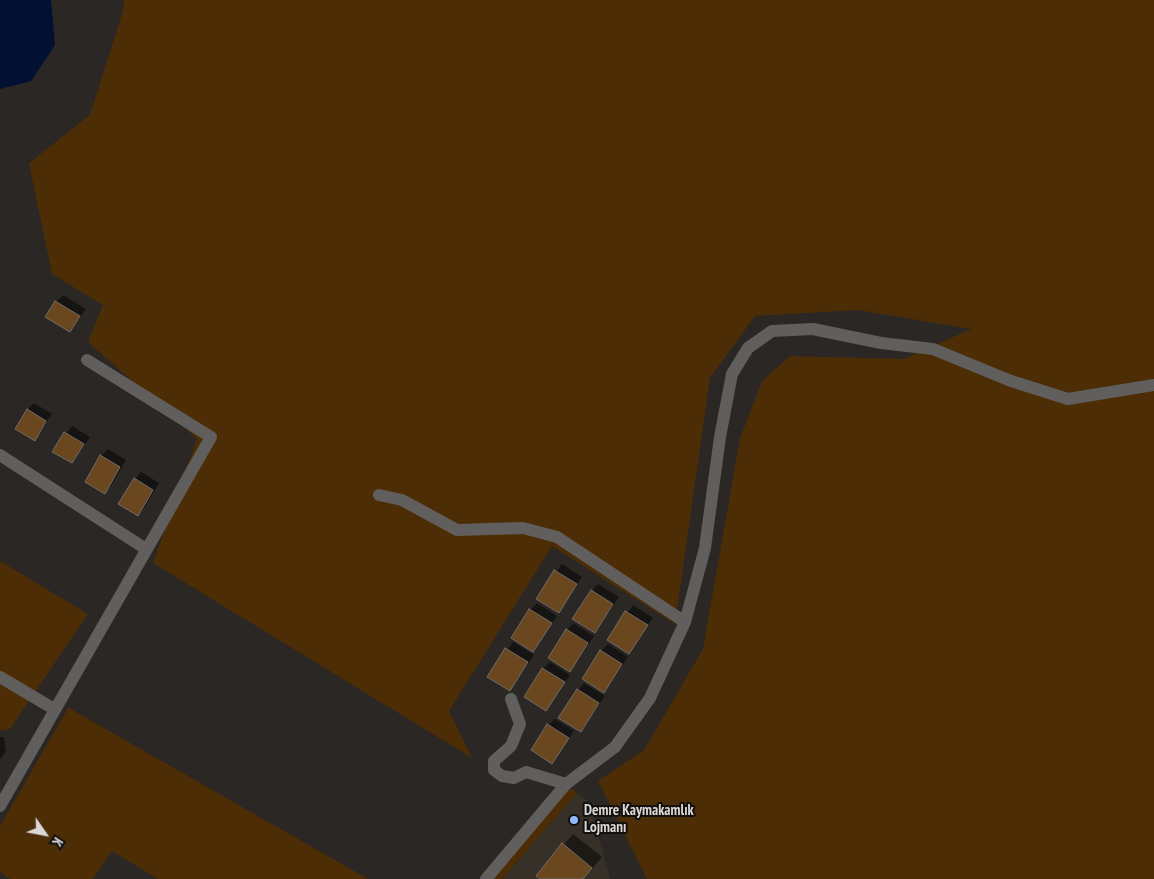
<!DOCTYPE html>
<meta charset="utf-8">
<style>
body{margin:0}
#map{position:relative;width:1154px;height:879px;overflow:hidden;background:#2a2724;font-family:"PT Sans Narrow",sans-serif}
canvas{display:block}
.north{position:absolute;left:20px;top:809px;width:50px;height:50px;-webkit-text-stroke:4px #12100f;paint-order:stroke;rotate:123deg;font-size:14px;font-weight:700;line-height:20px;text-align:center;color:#dbd9d7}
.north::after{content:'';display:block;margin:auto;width:18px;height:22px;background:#dbd9d7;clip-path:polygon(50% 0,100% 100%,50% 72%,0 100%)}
</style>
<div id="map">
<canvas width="1154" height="879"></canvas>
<div class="north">K</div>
</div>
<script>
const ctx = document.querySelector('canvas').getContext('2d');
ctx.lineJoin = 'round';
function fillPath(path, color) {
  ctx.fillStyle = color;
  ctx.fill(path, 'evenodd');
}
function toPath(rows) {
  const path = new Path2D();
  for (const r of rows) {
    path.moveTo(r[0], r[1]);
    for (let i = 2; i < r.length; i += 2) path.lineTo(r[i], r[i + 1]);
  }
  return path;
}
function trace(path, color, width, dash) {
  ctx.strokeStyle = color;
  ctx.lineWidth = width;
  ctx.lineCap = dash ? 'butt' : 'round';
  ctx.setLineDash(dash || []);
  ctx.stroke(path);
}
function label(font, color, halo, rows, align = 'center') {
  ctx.font = font + ' "PT Sans Narrow",sans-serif';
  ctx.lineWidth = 4;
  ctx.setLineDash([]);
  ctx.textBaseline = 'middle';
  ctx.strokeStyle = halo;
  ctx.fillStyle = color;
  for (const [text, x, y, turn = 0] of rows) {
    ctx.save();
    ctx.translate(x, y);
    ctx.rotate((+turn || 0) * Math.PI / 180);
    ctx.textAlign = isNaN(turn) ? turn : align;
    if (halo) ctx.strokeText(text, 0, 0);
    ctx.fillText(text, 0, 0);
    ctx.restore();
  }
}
fillPath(toPath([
 [577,793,589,802,610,879,502,879]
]), '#373028');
fillPath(toPath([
 [124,0,1154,0,1154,879,647,879,598,781,644,750,703,649,740,438,762,381,790,356,904,359,971,329,858,310,755,316,710,378,675,624,552,546,449,711,472,758,153,563,197,439,88,342,103,305,52,274,29,163,90,115,123,11],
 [0,561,88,614,10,729,0,731],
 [68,708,69,708,368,879,158,879,112,851,93,879,10,879,0,872,0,826],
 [566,784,577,793,502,879,486,879]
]), '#4d2d05');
fillPath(toPath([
 [0,0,51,0,55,45,31,81,0,89]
]), '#011033');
fillPath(toPath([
 [63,295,86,309,70,331,56,302],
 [34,403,52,414,34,439,27,410],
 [72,426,90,437,72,462,54,451],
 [108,449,126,460,111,486,105,492,101,456],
 [141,472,159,483,144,508,138,515,135,479],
 [562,564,582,577,558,611,538,598],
 [598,584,619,597,595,631,592,591],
 [537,603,557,616,533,650,530,610],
 [633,605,653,618,629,652,609,639],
 [573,623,594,636,570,671,567,630],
 [513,642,534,655,510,689,489,677],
 [608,644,628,657,604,691,601,651],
 [550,662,570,675,546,710,543,669],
 [584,683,605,696,581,730,578,690],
 [555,719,574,731,552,762,548,725],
 [0,737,4,737,6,752,0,759],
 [573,834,602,857,583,879,542,879,537,875]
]), '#0007');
const building = toPath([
 [55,301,80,316,70,332,45,317,55,301],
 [27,409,46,421,35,441,15,429,27,409],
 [64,432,84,444,72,463,52,452,64,432],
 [100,455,120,467,105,494,85,482,100,455],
 [134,478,153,490,138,516,118,504,134,478],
 [554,570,577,584,559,613,536,599,554,570],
 [591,590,613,604,595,633,572,619,591,590],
 [529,609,552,623,533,652,511,638,529,609],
 [625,611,648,625,629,654,607,640,625,611],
 [566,629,588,643,570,672,548,658,566,629],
 [505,648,528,662,510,691,487,677,505,648],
 [600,650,622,664,604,693,582,679,600,650],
 [542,668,565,682,546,711,524,697,542,668],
 [577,689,599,703,581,732,558,718,577,689],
 [547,724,569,738,552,764,531,750,547,724],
 [562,843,592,868,583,879,540,879,536,876,562,843]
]);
fillPath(building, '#6a471f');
trace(building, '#6f6c68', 1);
trace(toPath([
 [0,455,146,549],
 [379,495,402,500,457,530,523,528,557,537,685,622],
 [0,677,54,709],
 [511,699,520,724,511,746,494,761,494,770,502,776,514,778,526,772,566,784],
 [0,806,211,437,87,360],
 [486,879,566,784,615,747,650,698,685,622,705,548,720,437,732,374,748,348,772,331,813,329,881,343,933,349,1011,381,1068,399,1154,385]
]), '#615f5e', 12);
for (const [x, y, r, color] of [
 [574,820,5,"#90b8fd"]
]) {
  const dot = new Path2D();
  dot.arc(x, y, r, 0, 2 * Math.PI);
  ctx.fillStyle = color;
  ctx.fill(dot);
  trace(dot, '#12100f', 2);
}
label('bold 15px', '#dbd9d7', '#12100f', [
 ["Demre Kaymakamlık",584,811],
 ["Lojmanı",584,828]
], 'left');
</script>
